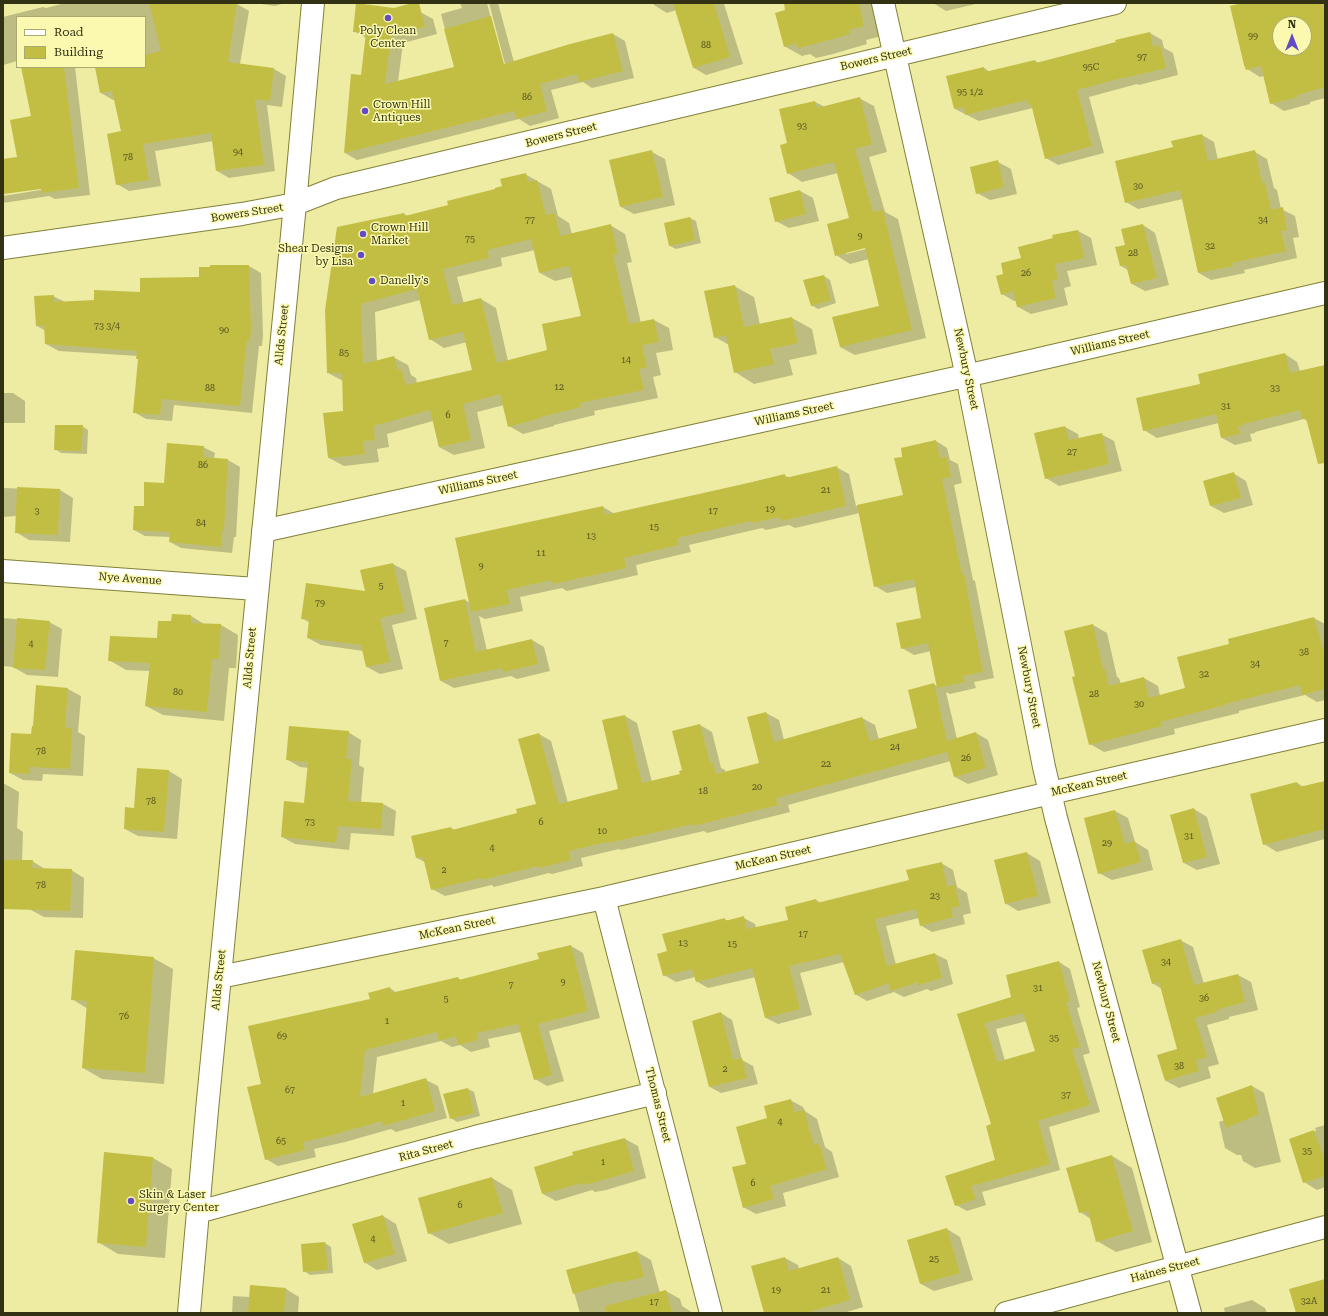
<!DOCTYPE html>
<style>
body{margin:0}
#map{position:relative;width:1328px;height:1316px;overflow:hidden;background:#edeca2;font-family:"Roboto Serif",serif}
canvas{display:block}
.frame{position:absolute;inset:0;border:4px solid #323113;pointer-events:none}
.legend{position:absolute;left:16px;top:16px;width:130px;height:52px;box-sizing:border-box;background:#faf9af;border:1px solid #aaa971;margin:0;padding:5px 7px;list-style:none;font-size:12px;color:#323113}
.legend li{display:flex;align-items:center;gap:8px;height:20px}
.legend b{width:20px;border:1px solid #aaa971}
.north{position:absolute;left:1272px;top:16px;width:40px;height:40px;box-sizing:border-box;background:#faf9af;border:1px solid #aaa971;border-radius:50%;rotate:0deg;font-size:11px;font-weight:700;line-height:16px;text-align:center;color:#323113}
.north::after{content:'';display:block;margin:auto;width:14px;height:18px;background:#634bc3;clip-path:polygon(50% 0,100% 100%,50% 72%,0 100%)}
</style>
<div id="map">
<canvas width="1328" height="1316"></canvas>
<div class="frame"></div>
<ul class="legend">
<li><b style="height:5px;background:#fff"></b>Road</li>
<li><b style="height:11px;background:#c2be44"></b>Building</li>
</ul>
<div class="north">N</div>
</div>
<script>
const ctx = document.querySelector('canvas').getContext('2d');
ctx.lineJoin = 'round';
function fillPath(path, color) {
  ctx.fillStyle = color;
  ctx.fill(path, 'evenodd');
}
function toPath(rows) {
  const path = new Path2D();
  for (const r of rows) {
    path.moveTo(r[0], r[1]);
    for (let i = 2; i < r.length; i += 2) path.lineTo(r[i], r[i + 1]);
  }
  return path;
}
function trace(path, color, width, dash) {
  ctx.strokeStyle = color;
  ctx.lineWidth = width;
  ctx.lineCap = dash ? 'butt' : 'round';
  ctx.setLineDash(dash || []);
  ctx.stroke(path);
}
function label(font, color, halo, rows, align = 'center') {
  ctx.font = font + ' "Roboto Serif",serif';
  ctx.lineWidth = 3;
  ctx.setLineDash([]);
  ctx.textBaseline = 'middle';
  ctx.strokeStyle = halo;
  ctx.fillStyle = color;
  for (const [text, x, y, turn = 0] of rows) {
    ctx.save();
    ctx.translate(x, y);
    ctx.rotate((+turn || 0) * Math.PI / 180);
    ctx.textAlign = isNaN(turn) ? turn : align;
    if (halo) ctx.strokeText(text, 0, 0);
    ctx.fillText(text, 0, 0);
    ctx.restore();
  }
}
fillPath(toPath([
 [65,3,230,3,237,4,249,11,240,64,274,69,286,76,282,107,267,105,275,171,229,178,217,171,213,141,155,151,161,186,129,191,117,184,122,132,115,99,113,100,101,93,97,67,145,67,145,17,17,17,17,61,3,65,3,17,43,7,46,8],
 [254,3,285,3,275,6],
 [460,3,487,3,504,69,506,68,489,3,498,3,514,62,613,34,625,41,634,78,592,88,583,82,551,90,559,118,530,126,519,119,357,160,345,153,352,75,362,76,366,38,354,31,420,12,433,19,437,34,403,43,398,82,455,68,441,14,462,8],
 [653,3,724,4,743,64,706,75,694,68,676,10,667,13,654,5],
 [785,3,873,3,882,36,866,40,867,44,833,54,816,58,810,54,802,56,784,46,787,11],
 [933,3,980,3,946,11],
 [1246,3,1325,3,1325,98,1310,102,1310,104,1284,111,1271,103,1264,76,1260,77,1247,69],
 [1280,24,1304,24,1304,48,1280,48],
 [1150,33,1162,40,1164,48,1173,53,1178,75,1139,85,1137,84,1089,97,1104,153,1058,165,1046,158,1033,108,979,121,955,109,984,68,990,72,1035,61,1039,63],
 [22,67,75,67,90,195,55,199,49,196,3,203,3,196,47,189,46,187,3,194,3,160,18,158,44,135],
 [859,98,874,106,887,152,869,157,885,212,898,219,926,338,855,355,840,347,880,306,869,259,850,264,836,255,850,219,838,173,802,182,788,173,788,144,815,102,825,107],
 [870,246,870,248,846,254,846,252],
 [1202,135,1214,142,1218,160,1255,152,1267,159,1274,188,1277,190,1281,209,1295,216,1299,237,1293,238,1297,258,1244,270,1245,273,1211,280,1199,273,1183,199,1138,209,1126,202,1174,148],
 [652,152,665,159,675,205,634,214,621,207],
 [998,162,1011,169,1017,194,990,200,977,193],
 [525,174,551,189,558,216,569,223,572,235,610,225,625,234,632,262,627,263,641,323,654,320,669,328,673,350,656,353,661,375,653,377,658,398,594,411,595,415,554,425,554,426,523,434,509,426,504,405,477,412,485,448,454,455,439,447,433,421,387,434,389,447,377,449,379,462,344,466,329,458,344,411,343,381,328,373,326,310,404,214,408,216,449,206,503,187],
 [535,250,540,273,555,281,572,277,582,316,548,351,508,361,496,308,481,299,464,304,457,277,502,266,501,258],
 [420,300,430,339,444,348,467,342,473,371,417,383,416,378,411,375,408,365,393,357,377,362,375,312],
 [800,191,813,198,819,221,789,228,776,221,770,199],
 [690,218,696,221,701,243,676,249,670,246,665,224],
 [1143,225,1155,233,1169,285,1145,291,1132,284,1128,270,1121,266,1126,246],
 [1078,231,1091,238,1097,265,1067,271,1071,286,1064,288,1068,305,1031,314,1018,307,1016,301,1014,301,1002,294,1005,275,1022,258,1054,239],
 [249,266,261,273,263,335,262,346,259,346,252,413,174,405,172,421,146,419,134,412,139,359,138,356,59,351,46,344,46,331,37,326,53,296,65,302,95,301,141,293],
 [824,276,830,280,836,303,818,309,811,305],
 [734,286,754,297,760,325,792,318,812,329,817,354,789,360,793,375,754,384,735,372,729,345,715,337],
 [1285,354,1297,362,1300,371,1325,366,1325,462,1307,421,1304,419,1255,432,1255,433,1250,434,1252,441,1235,445,1222,438,1219,423,1157,438,1144,430,1202,385],
 [3,393,13,393,25,401,25,423,3,423],
 [82,426,88,430,87,454,61,453,55,449],
 [1065,427,1078,434,1079,439,1101,434,1114,441,1122,471,1059,486,1046,478],
 [936,441,947,448,950,460,958,464,962,483,954,485,973,580,975,581,994,678,974,682,976,688,950,694,946,692,957,739,976,733,988,740,998,775,968,784,955,777,951,761,788,805,790,812,707,833,704,831,621,850,619,849,581,858,583,866,552,874,549,873,494,887,492,885,445,896,432,889,426,863,417,858,412,837,451,828,455,830,518,814,537,805,539,734,551,741,568,803,620,790,625,716,637,723,652,782,681,775,700,725,712,732,721,768,725,770,726,773,760,764,748,718,766,713,779,720,784,740,862,718,875,725,879,740,919,729,934,684,938,687,931,651,914,655,902,648,923,619,916,587,887,593,875,586,860,513,795,528,789,525,766,530,762,528,689,545,691,552,636,565,638,575,567,591,562,588,520,597,523,611,485,619,479,616,487,651,532,640,544,647,550,671,517,679,511,676,454,688,441,681,465,600,470,603,603,507,615,514,784,475,790,478,836,467,849,474,856,506,904,496,904,457],
 [203,447,215,453,214,459,228,460,240,467,236,537,234,537,232,553,181,548,170,542,170,537,145,536,134,530,145,507,165,484],
 [1233,473,1246,481,1253,505,1224,513,1211,506,1204,481],
 [3,488,60,490,73,498,70,542,29,540,16,532,16,516,3,517],
 [393,564,406,571,417,619,392,625,403,669,380,674,367,667,363,651,321,645,308,638,310,623,302,618,366,592],
 [191,616,206,625,221,625,238,635,236,668,229,668,224,721,163,715,146,706,150,671,126,670,109,660,158,639,172,622],
 [3,618,49,622,62,629,58,677,27,675,13,667,3,666],
 [1314,618,1325,624,1325,700,1317,702,1305,695,1239,711,1239,713,1174,729,1175,734,1104,752,1090,744,1076,677,1093,625,1107,633,1117,677,1119,678,1121,684,1144,678,1158,686,1160,696,1186,688,1230,645,1229,639],
 [68,689,81,696,78,732,85,736,83,776,43,774,42,781,23,780,10,773,32,735],
 [348,732,361,740,359,765,364,768,361,803,383,804,396,811,394,836,351,833,349,850,295,844,282,837,305,805,309,768,300,767,288,760],
 [138,769,169,771,182,779,177,839,138,836,125,829,135,809],
 [1325,782,1325,839,1277,852,1264,844,1297,783,1304,787],
 [3,783,19,792,17,828,23,832,22,861,32,861,45,869,71,870,84,878,83,918,44,917,31,910,3,872],
 [1194,809,1207,817,1220,864,1197,870,1184,863],
 [1115,811,1128,818,1135,842,1148,850,1153,870,1112,880,1099,873,1085,819],
 [1027,853,1040,861,1051,903,1018,911,1005,903],
 [941,863,953,870,957,887,967,893,971,913,963,915,965,924,932,932,920,925,919,918,886,926,896,965,935,954,947,960,953,984,931,991,927,989,904,997,894,992,867,1001,855,994,844,962,800,973,812,1015,778,1024,766,1018,756,977,708,988,696,981,695,977,676,982,664,975,668,952,724,919,729,921,744,918,755,924,756,928,789,921,816,900,821,903,910,881],
 [1180,940,1193,947,1204,984,1238,975,1251,982,1258,1010,1229,1017,1229,1019,1207,1025,1219,1064,1208,1067,1211,1078,1179,1088,1166,1081,1178,1050,1162,989,1152,983],
 [571,946,583,953,600,1018,549,1031,564,1081,547,1086,535,1079,521,1032,488,1039,490,1047,471,1052,460,1045,452,1047,441,1041,377,1057,373,1094,426,1080,438,1086,447,1118,396,1132,391,1129,345,1142,314,1149,316,1157,278,1166,266,1159,262,1084,371,1000,390,988,397,993,458,978,461,980,540,960],
 [153,958,173,969,164,1084,102,1079,83,1068,88,1009,72,999],
 [1059,962,1070,969,1080,1007,1077,1008,1090,1053,1083,1055,1100,1112,1049,1127,1060,1170,982,1192,986,1205,967,1211,956,1205,946,1177,996,1160,992,1125,958,1015,1013,998],
 [1027,1021,1036,1052,1005,1061,996,1029],
 [721,1013,732,1020,742,1060,753,1066,758,1084,721,1093,710,1087],
 [1252,1086,1264,1093,1281,1162,1255,1168,1243,1161,1241,1155,1237,1155,1225,1148,1219,1122,1225,1120],
 [468,1089,474,1092,480,1116,457,1122,451,1118],
 [790,1100,803,1107,805,1111,817,1119,825,1147,832,1152,839,1177,783,1193,786,1206,756,1214,743,1207,768,1119],
 [1325,1125,1325,1187,1317,1190,1304,1182,1290,1140,1316,1131,1315,1128],
 [625,1139,638,1146,646,1178,606,1190,595,1192,592,1190,556,1201,543,1194],
 [105,1153,153,1158,172,1169,165,1258,118,1254,98,1242],
 [1112,1156,1132,1168,1152,1242,1116,1252,1097,1241,1091,1219,1080,1212],
 [492,1178,512,1190,522,1224,449,1244,429,1233],
 [383,1216,396,1224,407,1261,377,1270,364,1262],
 [947,1229,960,1237,973,1280,934,1291,921,1284],
 [325,1243,331,1247,333,1273,310,1275,304,1271],
 [637,1252,651,1260,660,1293,666,1291,680,1299,682,1306,693,1313,580,1313,568,1271],
 [785,1258,798,1265,799,1269,838,1258,851,1266,863,1307,844,1313,765,1313],
 [251,1286,286,1289,299,1297,298,1313,232,1313,233,1296,250,1297],
 [1252,1300,1265,1308,1267,1313,1225,1313,1224,1308]
]), '#0003');
fillPath(toPath([
 [149,3,237,3,228,62,274,68,270,101,255,99,264,165,216,171,211,133,143,144,149,180,116,185,107,134,121,131,112,91,100,93,95,67,145,67,145,55,161,51],
 [356,3,394,8,412,3,419,3,425,27,391,36,385,84,454,67,444,29,491,16,504,64,570,44,613,33,623,71,579,82,577,74,540,84,547,111,517,119,514,111,344,153,351,74,361,75,366,33,353,32],
 [673,3,714,3,730,57,693,68],
 [784,3,859,3,864,26,849,30,850,34,815,44,798,48,796,43,784,47,775,13,785,10],
 [1242,3,1322,3,1325,16,1325,87,1297,95,1298,97,1270,104,1261,66,1246,70,1244,65,1230,6],
 [1280,24,1304,24,1304,48,1280,48],
 [1150,32,1153,47,1160,45,1166,68,1125,78,1125,77,1077,90,1092,146,1045,159,1031,104,1028,105,1027,100,965,115,964,107,954,109,946,76,984,67,985,72,1035,60,1036,63,1116,42,1115,40],
 [21,67,64,67,79,188,42,193,41,189,3,194,3,159,17,157,10,120,31,116],
 [860,97,872,144,855,149,873,212,883,210,912,330,840,347,832,317,879,306,865,248,835,256,827,224,849,218,834,162,787,174,780,145,787,143,779,109,815,101,817,108],
 [1202,134,1208,161,1255,150,1262,183,1265,182,1271,210,1283,207,1287,230,1281,231,1286,251,1232,263,1233,266,1198,273,1180,190,1125,203,1115,161,1173,147,1171,141],
 [652,150,663,197,620,207,609,160],
 [998,160,1004,187,976,194,970,167],
 [526,173,528,182,537,180,546,215,555,213,560,236,611,224,618,254,613,255,629,324,654,319,659,342,642,345,647,367,639,369,644,390,580,403,581,407,540,417,541,418,508,427,500,394,463,404,471,440,439,447,430,410,373,426,375,440,363,441,365,454,328,458,323,413,343,411,342,373,327,373,325,310,337,227,404,213,405,216,448,205,447,201,495,189,495,188,502,186,500,179],
 [531,239,539,273,569,266,581,316,542,324,547,350,497,363,481,298,452,305,443,269,489,258,487,250],
 [417,289,429,340,463,332,472,370,406,385,401,369,398,370,394,356,363,364,361,304],
 [800,190,806,214,775,222,769,198],
 [690,217,695,240,669,246,664,223],
 [1143,224,1157,278,1131,284,1126,265,1120,266,1115,247,1125,245,1121,229],
 [1078,230,1084,258,1055,264,1058,279,1052,281,1056,298,1017,307,1013,291,1001,295,996,276,1003,274,1001,263,1021,258,1018,247,1053,238,1052,235],
 [210,265,249,265,251,328,250,340,247,340,240,406,162,399,160,415,133,413,138,359,136,359,137,351,45,344,44,325,36,326,34,296,54,295,54,302,94,300,94,290,140,292,140,278,199,277,199,267,210,267],
 [824,275,831,300,811,306,803,280],
 [735,285,744,327,792,317,798,343,770,349,774,364,734,373,726,335,714,338,704,291],
 [1285,353,1290,373,1325,365,1325,463,1318,464,1306,418,1302,419,1300,410,1243,424,1243,425,1238,427,1240,434,1221,438,1216,414,1143,431,1136,398,1200,384,1198,374],
 [55,425,83,425,81,451,54,450],
 [1065,426,1069,440,1102,433,1109,464,1045,479,1034,433],
 [936,440,940,458,947,457,951,477,942,479,962,574,964,574,983,672,963,676,965,682,937,688,928,643,901,649,896,623,921,618,914,579,874,587,857,505,903,495,894,458,902,457,901,448],
 [167,443,204,446,203,457,228,459,224,531,222,531,221,547,169,542,170,532,133,530,134,506,144,506,144,482,164,483],
 [837,466,846,506,781,521,780,517,752,523,751,521,677,538,678,545,624,558,626,568,553,584,552,580,507,590,510,604,471,612,455,538,603,506,605,515,748,483,785,474,785,478],
 [1234,472,1241,498,1210,506,1203,481],
 [17,487,60,489,58,535,15,533],
 [393,563,405,612,380,618,390,662,366,667,361,645,307,638,309,620,301,619,306,583,365,591,360,570],
 [465,599,476,652,532,639,538,664,503,672,502,668,440,681,424,608],
 [172,614,191,615,191,623,221,624,219,659,212,659,207,712,145,706,150,663,108,661,110,636,157,638,158,621,171,621],
 [1314,617,1325,656,1325,689,1302,695,1300,685,1225,704,1225,705,1160,722,1162,726,1089,745,1072,677,1075,676,1064,631,1093,624,1103,669,1105,669,1109,686,1144,677,1149,698,1185,688,1177,657,1229,644,1228,639],
 [17,618,50,621,45,670,13,668],
 [934,683,947,741,976,732,986,768,954,777,947,752,776,798,778,805,693,826,693,824,608,843,607,842,569,851,571,860,539,868,538,866,481,880,481,878,431,890,423,857,416,858,411,836,451,827,452,830,517,813,516,809,536,804,518,739,539,733,559,804,618,789,602,720,625,715,642,783,680,774,679,771,682,770,672,731,700,724,710,763,713,762,716,774,759,763,747,717,766,712,774,742,862,717,870,741,917,728,908,690],
 [36,685,68,688,65,728,72,728,70,769,30,767,30,774,9,773,11,733,31,734,32,726,33,726],
 [289,726,349,731,346,759,352,759,348,801,383,803,381,829,338,826,336,843,281,837,284,801,304,803,308,762,286,760],
 [137,768,169,770,164,832,124,829,125,807,134,808],
 [1325,781,1325,829,1263,845,1250,794,1297,782,1299,787],
 [1194,808,1207,857,1183,863,1170,815],
 [1115,810,1125,844,1135,841,1141,862,1098,874,1084,818],
 [1027,852,1038,896,1005,904,994,860],
 [3,860,33,860,32,868,72,869,70,911,3,909],
 [942,862,947,887,955,885,960,906,951,908,953,917,920,926,916,909,875,919,887,966,935,953,942,978,918,985,918,982,891,991,889,983,855,995,840,954,789,966,800,1009,765,1018,752,968,696,982,692,969,663,976,657,954,667,951,662,934,725,918,725,921,744,916,747,929,788,920,785,907,816,899,817,903,909,880,906,870],
 [1181,939,1194,985,1238,974,1245,1002,1216,1010,1217,1012,1195,1018,1207,1057,1196,1060,1199,1071,1165,1081,1157,1055,1177,1049,1159,982,1152,984,1142,950],
 [571,945,588,1011,538,1024,552,1075,534,1080,518,1024,477,1033,478,1040,458,1045,456,1036,439,1041,437,1032,365,1050,360,1097,426,1078,435,1111,383,1126,382,1121,332,1135,303,1142,305,1150,265,1160,247,1087,261,1084,248,1026,370,999,368,993,390,987,391,993,458,977,459,980,539,959,537,953],
 [75,950,154,957,145,1073,82,1068,87,1001,71,1000],
 [1059,961,1070,1001,1066,1002,1080,1047,1072,1049,1090,1105,1038,1121,1050,1164,971,1186,976,1199,955,1206,945,1176,995,1160,986,1126,991,1124,957,1014,1011,997,1006,975],
 [1023,1013,1035,1051,997,1062,985,1023],
 [721,1012,733,1060,742,1058,747,1078,709,1087,692,1021],
 [1252,1085,1259,1114,1226,1128,1216,1098],
 [468,1088,474,1113,450,1119,443,1094],
 [791,1099,794,1112,804,1110,814,1145,819,1143,827,1169,770,1186,774,1199,743,1208,732,1167,746,1164,736,1127,767,1118,764,1106],
 [1314,1130,1325,1162,1325,1176,1303,1183,1289,1139],
 [625,1138,634,1171,592,1183,581,1185,581,1183,542,1194,534,1167,573,1155,572,1152],
 [104,1152,153,1157,146,1247,97,1243],
 [1112,1155,1133,1231,1096,1242,1088,1211,1079,1213,1066,1168],
 [492,1177,503,1213,428,1234,418,1198],
 [383,1215,395,1254,364,1263,352,1224],
 [947,1228,960,1273,920,1284,907,1240],
 [325,1242,328,1270,303,1272,301,1244],
 [637,1251,644,1277,619,1283,619,1281,573,1294,566,1270],
 [785,1257,789,1271,838,1257,850,1300,805,1313,764,1313,751,1266],
 [1325,1279,1325,1313,1296,1313,1289,1289],
 [250,1285,286,1288,284,1313,248,1313],
 [666,1290,672,1313,606,1313,605,1306]
]), '#c2be44');
const minor = toPath([
 [883,3,967,376,1044,767,1056,818,1190,1313],
 [3,248,242,214,295,204,336,188,1115,3],
 [263,531,983,372,1325,293],
 [3,571,256,589],
 [604,898,711,1313],
 [220,977,604,898,1029,798,1325,730],
 [198,1212,475,1137,655,1093],
 [189,1313,207,1110,295,204,313,3],
 [1006,1313,1325,1227]
]);
trace(minor, '#828039', 24);
trace(minor, '#fff', 22);
for (const [x, y, r, color] of [
 [388,18,4,"#634bc3"],
 [365,111,4,"#634bc3"],
 [363,234,4,"#634bc3"],
 [361,255,4,"#634bc3"],
 [372,281,4,"#634bc3"],
 [131,1201,4,"#634bc3"]
]) {
  const dot = new Path2D();
  dot.arc(x, y, r, 0, 2 * Math.PI);
  ctx.fillStyle = color;
  ctx.fill(dot);
  trace(dot, '#faf9af', 1.5);
}
label('9px', '#56541f', null, [
 ["99",1253,36],
 ["88",706,45],
 ["97",1142,57],
 ["95C",1091,67],
 ["95 1/2",970,92],
 ["86",527,97],
 ["93",802,126],
 ["94",238,152],
 ["78",128,157],
 ["30",1138,186],
 ["77",530,220],
 ["34",1263,220],
 ["9",860,236],
 ["75",470,239],
 ["32",1210,246],
 ["28",1133,253],
 ["26",1026,273],
 ["73 3/4",107,326],
 ["90",224,330],
 ["85",344,353],
 ["14",626,360],
 ["12",559,387],
 ["88",210,388],
 ["33",1275,388],
 ["31",1226,406],
 ["6",448,415],
 ["27",1072,452],
 ["86",203,465],
 ["21",826,490],
 ["19",770,509],
 ["3",37,511],
 ["17",713,511],
 ["84",201,523],
 ["15",654,527],
 ["13",591,536],
 ["11",541,553],
 ["9",481,566],
 ["5",381,586],
 ["79",320,603],
 ["7",446,643],
 ["4",31,644],
 ["38",1304,652],
 ["34",1255,664],
 ["32",1204,674],
 ["80",178,692],
 ["28",1094,694],
 ["30",1139,704],
 ["24",895,747],
 ["78",41,751],
 ["26",966,758],
 ["22",826,764],
 ["20",757,787],
 ["18",703,791],
 ["78",151,801],
 ["73",310,822],
 ["6",541,822],
 ["10",602,831],
 ["31",1189,836],
 ["29",1107,843],
 ["4",492,848],
 ["2",444,870],
 ["78",41,885],
 ["23",935,896],
 ["17",803,934],
 ["13",683,943],
 ["15",732,944],
 ["34",1166,962],
 ["9",563,982],
 ["7",511,985],
 ["31",1038,988],
 ["36",1204,998],
 ["5",446,999],
 ["76",124,1016],
 ["1",387,1021],
 ["69",282,1036],
 ["35",1054,1038],
 ["38",1179,1066],
 ["2",725,1069],
 ["67",290,1090],
 ["37",1066,1095],
 ["1",403,1103],
 ["4",780,1122],
 ["65",281,1141],
 ["35",1307,1151],
 ["1",603,1162],
 ["6",753,1183],
 ["6",460,1205],
 ["4",373,1239],
 ["25",934,1259],
 ["19",776,1290],
 ["21",826,1290],
 ["32A",1309,1301],
 ["17",654,1302]
]);
label('11px', '#323113', '#faf9af', [
 ["Poly Clean",388,31,"center"],
 ["Center",388,44,"center"],
 ["Crown Hill",373,105],
 ["Antiques",373,118],
 ["Crown Hill",371,228],
 ["Market",371,241],
 ["Shear Designs",353,249,"right"],
 ["by Lisa",353,262,"right"],
 ["Danelly's",380,281],
 ["Skin & Laser",139,1195],
 ["Surgery Center",139,1208]
], 'left');
label('11px', '#323113', '#faf9af', [
 ["Bowers Street",876,59,-13],
 ["Bowers Street",561,135,-14],
 ["Bowers Street",247,213,-9],
 ["Allds Street",282,335,-84],
 ["Williams Street",1110,343,-13],
 ["Newbury Street",966,369,78],
 ["Williams Street",794,414,-12],
 ["Williams Street",478,483,-12],
 ["Nye Avenue",130,579,4],
 ["Allds Street",250,658,-85],
 ["Newbury Street",1029,687,79],
 ["McKean Street",1089,784,-13],
 ["McKean Street",773,858,-13],
 ["McKean Street",457,928,-12],
 ["Allds Street",219,980,-84],
 ["Newbury Street",1106,1002,75],
 ["Thomas Street",658,1105,76],
 ["Rita Street",426,1151,-15],
 ["Haines Street",1165,1270,-15]
]);
</script>
